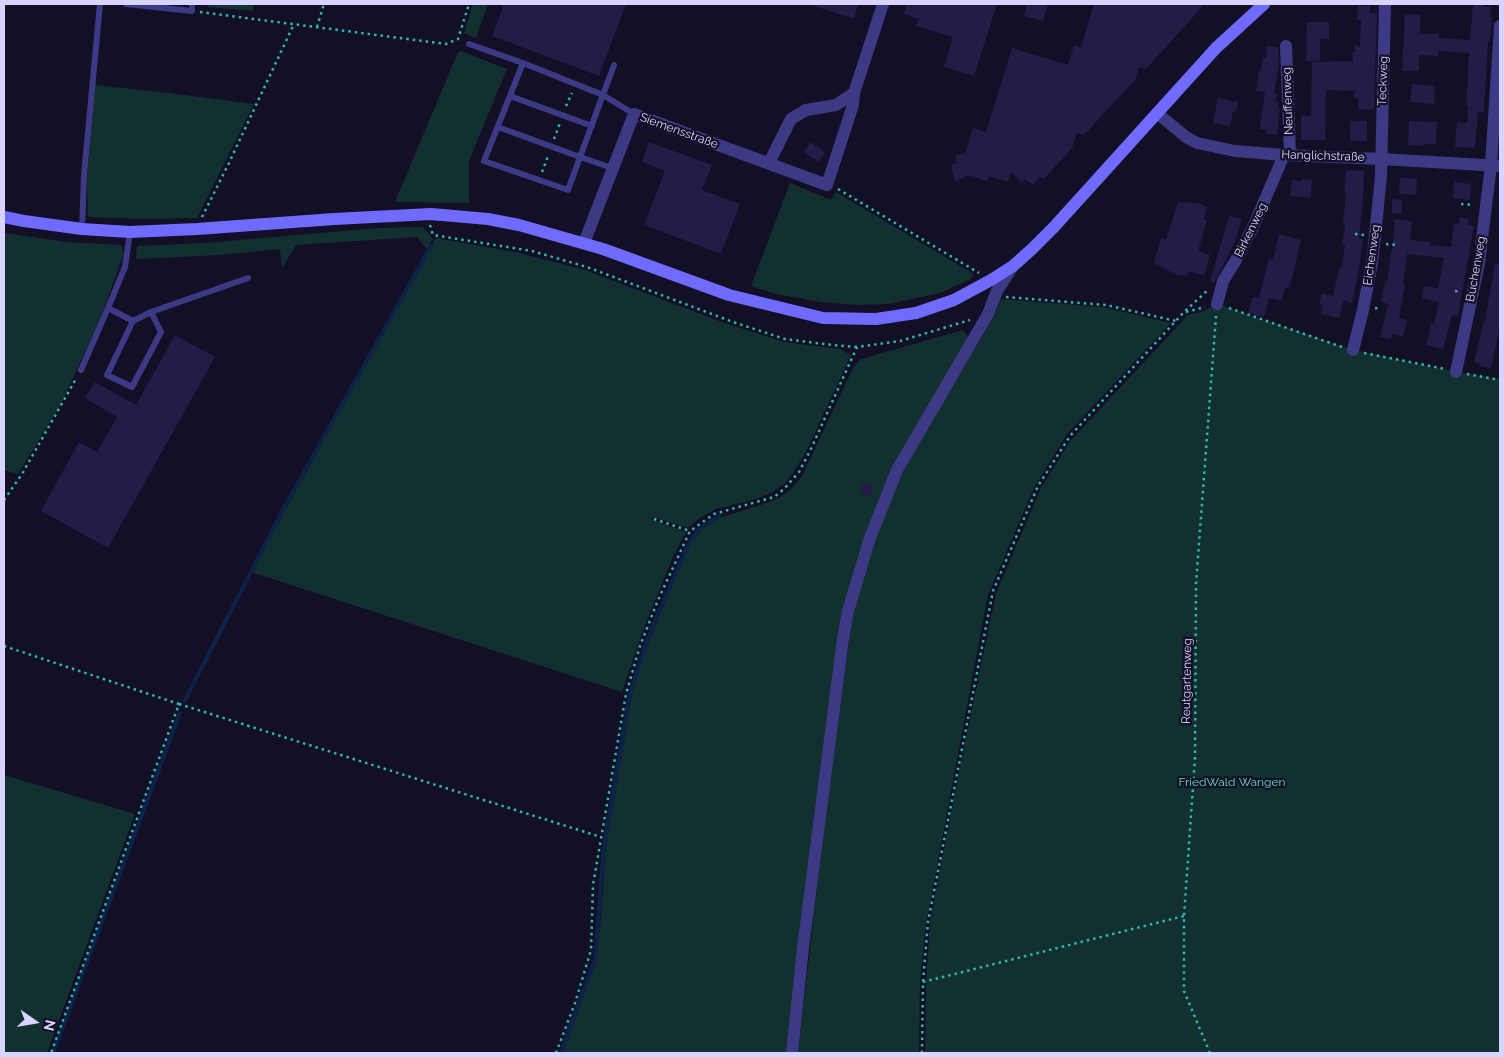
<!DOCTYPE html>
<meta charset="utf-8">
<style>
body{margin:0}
#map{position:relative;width:1504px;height:1057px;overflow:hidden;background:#130f26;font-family:Raleway,sans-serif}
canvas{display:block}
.frame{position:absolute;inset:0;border:5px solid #d9d4ff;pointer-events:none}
.north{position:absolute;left:10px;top:997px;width:50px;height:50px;-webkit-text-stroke:4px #130f26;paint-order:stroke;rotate:103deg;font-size:14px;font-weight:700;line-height:20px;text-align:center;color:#d9d4ff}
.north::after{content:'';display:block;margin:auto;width:18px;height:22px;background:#d9d4ff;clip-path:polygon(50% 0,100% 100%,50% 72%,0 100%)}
</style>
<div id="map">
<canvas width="1504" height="1057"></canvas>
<div class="frame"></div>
<div class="north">N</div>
</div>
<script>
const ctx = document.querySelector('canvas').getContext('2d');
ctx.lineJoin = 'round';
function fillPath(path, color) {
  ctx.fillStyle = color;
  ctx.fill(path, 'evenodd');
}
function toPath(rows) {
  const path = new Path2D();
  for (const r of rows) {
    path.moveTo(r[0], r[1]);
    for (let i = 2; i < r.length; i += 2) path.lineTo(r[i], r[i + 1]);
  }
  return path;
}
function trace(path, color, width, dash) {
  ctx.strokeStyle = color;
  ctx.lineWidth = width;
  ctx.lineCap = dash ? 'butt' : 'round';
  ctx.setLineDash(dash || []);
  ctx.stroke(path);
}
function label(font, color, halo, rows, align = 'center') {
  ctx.font = font + ' Raleway,sans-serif';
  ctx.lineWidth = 4.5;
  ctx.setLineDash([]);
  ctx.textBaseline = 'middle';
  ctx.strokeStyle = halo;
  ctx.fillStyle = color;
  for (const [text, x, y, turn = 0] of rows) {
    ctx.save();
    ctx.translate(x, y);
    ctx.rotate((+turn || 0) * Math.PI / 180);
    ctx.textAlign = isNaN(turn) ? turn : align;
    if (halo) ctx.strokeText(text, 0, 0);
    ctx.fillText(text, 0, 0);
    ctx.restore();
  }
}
fillPath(toPath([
 [208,4,253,4,253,11,208,7],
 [473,4,488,4,476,38,464,33],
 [461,51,507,69,469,161,469,203,395,202,458,52],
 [95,85,169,93,254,104,197,218,144,219,88,217,87,179],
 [790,183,831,200,836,192,974,274,971,279,940,293,889,304,857,305,821,302,776,294,751,286],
 [423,227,433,239,427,249,417,237,296,245,282,268,280,249,220,255,136,259,137,246,205,243,378,228],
 [4,233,68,242,122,245,123,256,98,324,60,406,18,474,4,470],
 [436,238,515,252,585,270,722,322,784,342,840,349,851,355,806,452,793,473,784,484,771,493,753,500,716,509,701,517,688,528,653,517,651,519,686,532,673,557,645,625,622,692,251,572],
 [1001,299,1103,307,1171,323,1067,434,1034,488,988,595,926,925,920,982,919,1053,798,1053,823,835,853,610,885,512,901,475,924,430,981,339,994,316],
 [1217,304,1353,350,1456,372,1500,379,1500,1053,925,1053,926,981,930,922,962,757,996,593,1041,488,1071,440,1188,315,1204,311],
 [963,330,968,336,889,477,845,607,788,1053,563,1053,596,962,602,908,605,853,632,694,642,660,676,573,689,545,707,524,719,518,770,502,780,497,790,490,802,476,853,368,861,359],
 [4,775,135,814,47,1053,4,1053]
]), '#12302f');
trace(toPath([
 [185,700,285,506,431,246],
 [53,1053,180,713],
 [561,1053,595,959,600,900,603,853,630,694,640,662,652,628,688,545,696,533,706,524,720,516]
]), '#0c2248', 4);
fillPath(toPath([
 [504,4,626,4,599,76,492,36],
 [814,4,858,4,854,19,814,6],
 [907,4,997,4,974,76,944,67,953,37,916,26,919,19,904,14],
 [1027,4,1048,4,1043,21,1024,16],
 [1094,4,1205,4,1146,69,1139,67,1135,80,1084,135,1077,133,1072,148,1044,179,1040,177,1033,185,1025,179,1022,183,1011,172,1008,182,989,176,987,181,968,175,955,182,951,165,956,163,956,155,965,154,973,128,986,132,1012,48,1068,65,1074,45,1081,47],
 [1473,4,1485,4,1485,7,1491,7,1490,17,1492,17,1490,42,1488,42,1484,112,1478,112,1475,148,1455,147,1457,122,1467,123,1468,106,1466,106,1469,53,1438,51,1438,56,1419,55,1419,71,1402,71,1405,14,1421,15,1420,34,1439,34,1439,38,1470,40],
 [1358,6,1370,6,1370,13,1377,13,1374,110,1358,109,1358,98,1354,98,1355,91,1326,90,1325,140,1301,140,1301,115,1311,116,1312,62,1353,61,1352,52,1355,52,1355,45,1360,46,1361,20,1357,20],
 [1307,22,1329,22,1329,39,1320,39,1320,61,1306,61],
 [1267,46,1278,47,1279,64,1274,94,1277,94,1276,101,1279,102,1278,107,1280,107,1277,135,1266,133,1267,130,1260,129,1265,92,1256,91,1259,70,1261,71,1263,57,1266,58],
 [1412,84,1435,86,1434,104,1410,102],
 [1218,98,1238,102,1236,112,1233,111,1230,126,1213,123],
 [1350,121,1367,121,1367,141,1350,141],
 [1409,121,1437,122,1436,144,1423,144,1423,146,1408,145],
 [649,142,712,165,702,190,740,204,721,254,644,225,665,171,642,162],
 [810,142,825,152,819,162,804,152],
 [1346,170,1364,171,1363,199,1359,238,1363,239,1359,270,1352,303,1343,300,1339,318,1321,314,1323,305,1319,304,1322,293,1333,296,1340,266,1342,267,1345,245,1342,244,1345,225,1343,225,1346,193,1344,193],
 [1400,178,1417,179,1416,195,1399,194],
 [1302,179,1312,180,1311,198,1290,196,1292,180,1302,181],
 [1454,182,1471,184,1470,200,1453,198],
 [1392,199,1402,200,1402,214,1392,213],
 [1178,202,1198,203,1207,207,1204,220,1207,220,1198,251,1210,255,1204,276,1189,271,1187,276,1177,275,1154,263,1161,238,1166,240],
 [1229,216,1242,219,1235,242,1214,283,1210,281],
 [1460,217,1469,219,1468,225,1474,226,1458,316,1452,315,1443,349,1426,345,1431,323,1434,324,1439,302,1422,298,1424,286,1438,288,1444,258,1407,254,1403,285,1405,285,1399,318,1407,320,1403,337,1392,334,1391,339,1380,337,1388,304,1381,302,1385,281,1387,282,1391,251,1392,251,1395,219,1412,221,1410,240,1430,242,1430,245,1451,247,1454,223,1459,224],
 [1279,234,1301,240,1291,283,1290,283,1288,288,1285,287,1282,301,1269,298,1264,318,1248,313,1253,297,1259,298,1269,259,1273,260],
 [1495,264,1500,264,1500,327,1491,368,1480,366,1481,364,1474,362,1484,320,1485,321],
 [175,335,215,357,108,548,41,511,79,442,97,452,117,417,85,398,95,382,136,405],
 [863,483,874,487,871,496,860,493]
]), '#241b47');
trace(toPath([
 [200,12,446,44,458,39,469,4],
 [317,27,324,4],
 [566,106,572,93],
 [554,139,560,123],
 [542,172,548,156],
 [838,189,979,273],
 [1461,204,1474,205],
 [202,217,228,165,294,24],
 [430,225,433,235,532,251,587,267,733,322,785,339,832,345,857,347],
 [1355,234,1364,235],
 [1386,244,1398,245],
 [1455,291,1461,292],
 [1006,297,1106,305,1176,321],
 [1229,308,1342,347],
 [1375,308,1381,309],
 [1186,312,1205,307],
 [1364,353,1445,369],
 [1467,374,1500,380],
 [4,500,22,474,77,377],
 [654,519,690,531],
 [4,646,179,704,51,1053],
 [179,704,601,837],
 [923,982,1184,916],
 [556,1053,575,1003,591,950,593,885,626,694,640,646,658,600,690,531,714,514,774,497,784,489,799,472,810,451,857,347,900,341,970,320],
 [922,1053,923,982,928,922,993,591,1038,486,1070,436,1184,312,1208,290],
 [1210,1053,1184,991,1184,916,1195,758,1196,584,1216,316]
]), '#2fb8b0', 2.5, [2.5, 4]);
trace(toPath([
 [126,4,192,11,192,4],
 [469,44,523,63,603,95,634,114],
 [523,63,484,161,568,190,580,157,612,168],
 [510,96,592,126],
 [498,127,580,157,614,65],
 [82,229,84,175,100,4],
 [108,308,133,321,151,312,248,278],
 [133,321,107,375,132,387,161,332,151,312],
 [81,370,108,308,125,267,130,232]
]), '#3d3a85', 6);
trace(toPath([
 [1286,46,1290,155],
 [1157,113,1186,137,1197,143,1235,151,1284,155,1381,159,1500,166],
 [769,163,791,119,806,110,836,105,854,93],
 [584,243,634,114,827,185,853,105,854,93,883,4],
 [1217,304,1223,281,1236,260,1254,225,1284,155],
 [1353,350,1363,310,1372,263,1375,236,1381,176,1385,4],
 [1456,372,1479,263,1491,165,1500,26],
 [792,1053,803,948,843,639,848,611,870,538,897,470,988,314,997,291,1013,266]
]), '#3d3a85', 12);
trace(toPath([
 [4,217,24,221,82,229,130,232,197,229,334,219,431,214,488,219,519,225,603,249,729,295,823,318,876,319,916,313,954,300,991,280,1013,266,1032,249,1054,227,1216,48,1264,4]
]), '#6f6bff', 12);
label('12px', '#d9d4ff', '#130f26', [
 ["Teckweg",1383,81,-88],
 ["Neuffenweg",1288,101,-92],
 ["Siemensstraße",679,131,20],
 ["Hanglichstraße",1323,156,2],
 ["Birkenweg",1251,230,-64],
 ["Eichenweg",1372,255,-82],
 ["Buchenweg",1476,269,-80],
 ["Reutgartenweg",1187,681,-89]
]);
label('12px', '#5fe0c0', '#130f26', [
 ["FriedWald Wangen",1232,782]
]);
</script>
